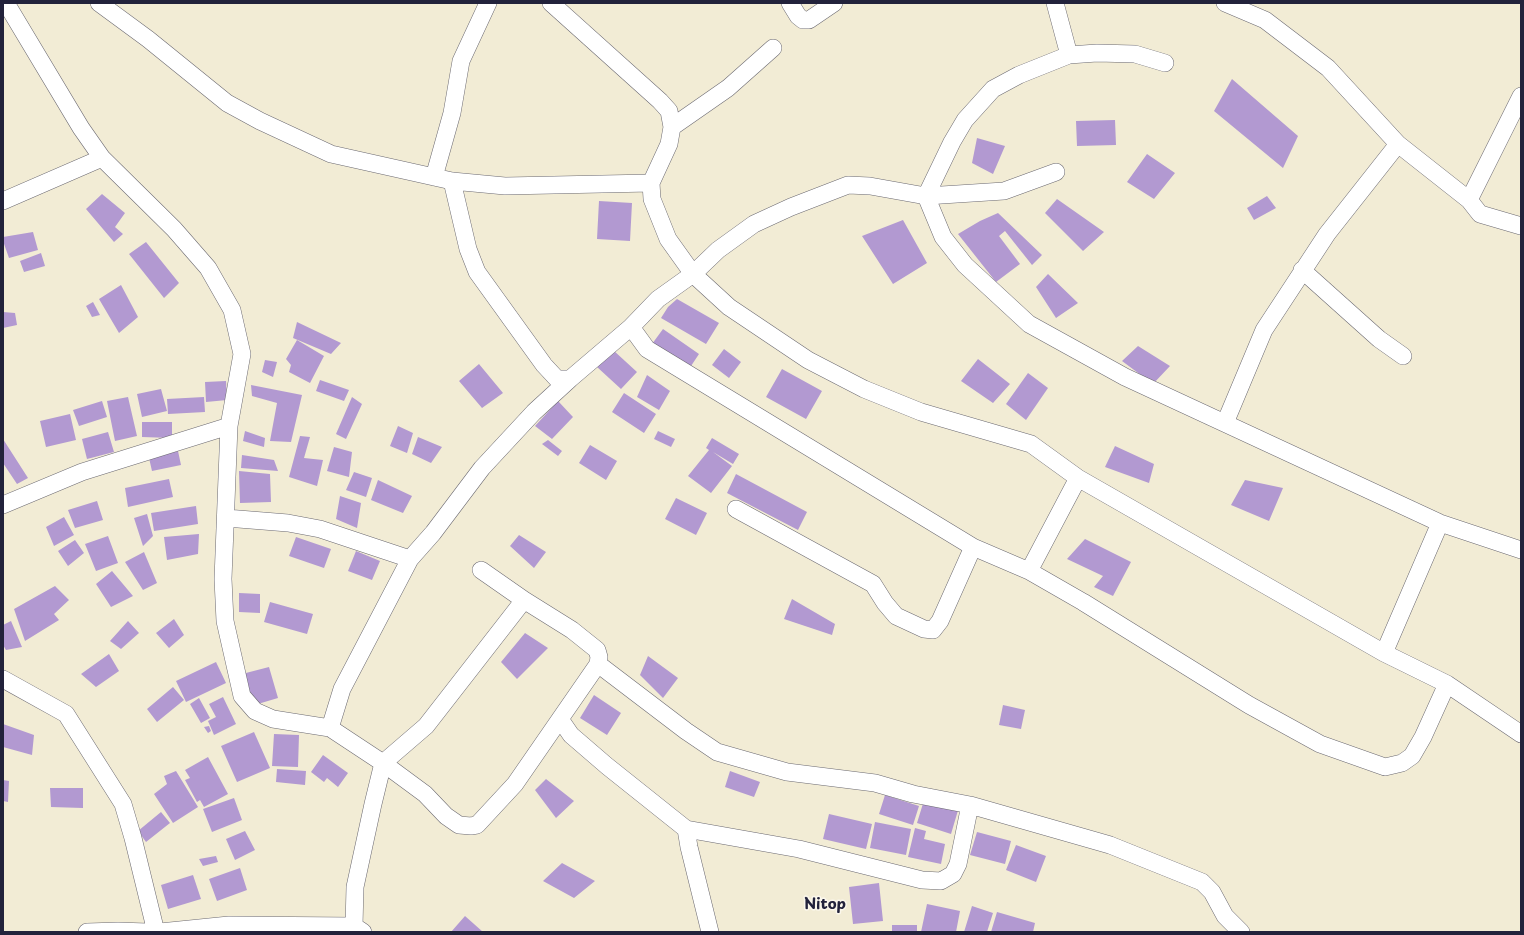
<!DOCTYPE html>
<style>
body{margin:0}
#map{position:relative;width:1524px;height:935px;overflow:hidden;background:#f2ecd5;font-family:"Playpen Sans",sans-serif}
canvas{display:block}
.frame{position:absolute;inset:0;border:4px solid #22223b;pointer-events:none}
</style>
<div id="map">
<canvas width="1524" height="935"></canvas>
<div class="frame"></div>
</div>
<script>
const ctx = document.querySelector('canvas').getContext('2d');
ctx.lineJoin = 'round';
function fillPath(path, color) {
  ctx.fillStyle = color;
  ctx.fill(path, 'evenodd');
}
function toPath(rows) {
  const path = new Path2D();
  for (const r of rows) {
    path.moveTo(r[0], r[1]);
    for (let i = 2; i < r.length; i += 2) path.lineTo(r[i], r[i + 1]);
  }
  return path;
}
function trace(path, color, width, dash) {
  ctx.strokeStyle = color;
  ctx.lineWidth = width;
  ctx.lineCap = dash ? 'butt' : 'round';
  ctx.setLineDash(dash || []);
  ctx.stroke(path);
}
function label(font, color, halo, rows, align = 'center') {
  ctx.font = font + ' "Playpen Sans",sans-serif';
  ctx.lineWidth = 3;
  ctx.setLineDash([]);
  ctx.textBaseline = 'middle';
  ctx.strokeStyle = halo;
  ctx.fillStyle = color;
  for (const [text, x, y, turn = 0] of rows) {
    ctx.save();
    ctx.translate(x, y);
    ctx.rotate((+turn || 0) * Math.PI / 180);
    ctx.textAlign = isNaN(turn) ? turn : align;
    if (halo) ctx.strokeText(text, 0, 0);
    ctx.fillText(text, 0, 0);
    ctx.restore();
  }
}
fillPath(toPath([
 [1232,79,1298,136,1283,168,1214,111],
 [1115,120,1116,145,1077,146,1076,121],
 [977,138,1005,146,993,174,972,163],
 [1147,154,1175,173,1154,199,1127,182],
 [102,194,125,213,115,227,123,234,114,242,86,209],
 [1267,196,1276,208,1254,220,1247,208],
 [1057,199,1104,232,1083,251,1045,213],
 [599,201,632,203,630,241,597,239],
 [998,213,1042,255,1032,265,1005,231,999,236,1020,264,996,282,958,234,980,221],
 [903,220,927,263,893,284,862,236],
 [33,232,38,250,9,258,3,241,3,237],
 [146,242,179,283,164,298,129,254],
 [41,253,45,266,24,272,20,261],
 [1048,274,1078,303,1056,318,1036,287],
 [121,285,138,317,119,333,99,299],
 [677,299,719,323,706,344,661,318,668,307],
 [93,302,100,315,92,317,86,306],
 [3,312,15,313,17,325,3,328],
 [297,322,341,343,331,354,293,338],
 [663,329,699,354,689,369,652,344],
 [297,340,324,356,310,383,289,372,291,365,286,359],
 [1138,346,1170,366,1153,384,1122,361],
 [724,349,741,362,729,378,712,365],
 [613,350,637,372,621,389,597,367],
 [978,359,1010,384,993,403,961,381],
 [265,360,277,362,273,377,262,372],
 [479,364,503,393,482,408,459,381],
 [782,369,822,391,806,419,766,397],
 [1028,373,1048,388,1026,420,1006,404],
 [647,375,670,391,659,410,637,397],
 [320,380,349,390,344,401,316,391],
 [226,381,227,400,206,402,205,382],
 [251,385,302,395,291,442,270,441,277,403,252,396],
 [161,389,167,411,142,417,137,394],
 [624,393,656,414,644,433,612,412],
 [128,397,137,436,115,441,107,401],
 [204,397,205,412,168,414,167,399],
 [352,397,362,404,346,439,336,434],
 [102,401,107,417,79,426,73,410],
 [558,401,573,417,552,439,535,426],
 [70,414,76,440,46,447,40,421],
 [142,422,172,422,172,438,142,437],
 [398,426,413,433,407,453,390,446],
 [245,431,265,438,264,447,243,441],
 [658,431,675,439,671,447,654,439],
 [108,432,114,452,87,459,82,439],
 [300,436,310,437,304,458,323,460,317,486,289,477],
 [418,437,442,447,431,463,412,454],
 [712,438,739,454,733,464,713,452,732,466,711,493,688,476,709,450,706,448],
 [3,439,28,478,17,484,3,463],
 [548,440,562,451,558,456,542,444],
 [590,445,617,461,606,480,579,463],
 [1115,446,1154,464,1149,483,1105,467],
 [334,447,352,452,349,477,327,471],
 [178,451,181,465,152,471,149,458],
 [242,455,274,460,278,471,241,468],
 [239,471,270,474,271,502,240,503],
 [354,472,372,478,366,497,346,490],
 [736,474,807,512,798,530,727,493],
 [169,479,173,497,128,507,125,488],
 [378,480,412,496,403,513,371,500],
 [1245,480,1283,488,1269,521,1231,505],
 [340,496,361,503,357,528,336,519],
 [676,498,707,513,696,535,665,519],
 [97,501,103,520,75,528,68,510],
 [196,506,198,524,154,531,151,513],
 [147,514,153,536,143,546,134,518],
 [64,517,74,535,54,546,46,527],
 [199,534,198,554,167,560,164,537],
 [519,535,546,552,534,568,510,546],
 [108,536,118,563,96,571,85,544],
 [296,537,331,549,324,568,289,556],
 [1085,539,1131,562,1113,596,1094,587,1103,576,1067,559],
 [75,540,84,553,68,566,58,551],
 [356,551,380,561,372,580,348,571],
 [144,552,157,583,143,590,125,562],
 [112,571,133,596,111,607,96,584],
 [55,586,69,600,54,614,59,620,25,641,14,609],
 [239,593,260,594,260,613,239,612],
 [792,599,835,624,832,635,784,619],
 [270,602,313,614,307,634,264,622],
 [174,619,184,635,169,648,156,633],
 [11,621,22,647,6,650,3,645,3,625],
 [128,621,139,633,121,649,110,641],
 [525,633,548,648,517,679,501,662],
 [109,654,119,671,96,687,81,674],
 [648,656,678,678,663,698,640,675],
 [216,662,226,683,186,702,176,681],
 [269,667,278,698,251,706,242,674],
 [173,687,184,700,157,722,147,709],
 [594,695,621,713,607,735,580,718],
 [223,697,236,724,214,735,208,721,216,717,209,704],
 [199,698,210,718,201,723,190,704],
 [1003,705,1025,710,1021,729,999,725],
 [3,724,34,735,32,755,3,747],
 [209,726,211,731,208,733,204,727],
 [254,732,270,768,237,782,221,746],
 [274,734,299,735,298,767,272,766],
 [323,755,348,773,338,787,327,778,324,782,311,772],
 [208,757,228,794,204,807,200,800,197,802,185,780,190,778,185,770],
 [277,769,306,771,305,785,276,782],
 [176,771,198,807,173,823,154,794,167,784,164,776],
 [730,771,760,782,754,797,725,787],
 [546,779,574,801,556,818,535,790],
 [3,780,9,781,8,802,3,801],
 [50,788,83,788,83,808,51,807],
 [885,795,919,806,913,825,879,814],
 [925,797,959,807,951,834,917,823],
 [234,798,242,820,212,832,203,809],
 [161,812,170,823,146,842,138,831],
 [829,814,872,824,866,849,823,839],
 [875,822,911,829,906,855,870,848],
 [915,828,926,831,924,839,945,844,941,864,908,857],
 [245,831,255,850,235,860,226,839],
 [977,832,1011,841,1005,864,970,855],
 [1016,845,1046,856,1036,882,1006,870],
 [216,856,218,862,203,866,199,859],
 [562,863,595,881,574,898,543,881],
 [240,868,247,890,217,901,209,879],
 [193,875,201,899,168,909,161,885],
 [879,883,883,921,853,924,849,887],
 [927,904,960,911,956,932,921,932],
 [972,906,993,913,987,932,964,932],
 [997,912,1035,923,1033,932,991,932],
 [465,916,483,932,451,932],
 [892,925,917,925,917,932,892,932]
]), '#b299d1');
const minor = toPath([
 [6,3,81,128,102,158,174,229,208,268,232,310,242,354,229,426,223,579,225,621,242,696,255,711,273,719,330,728],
 [99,3,148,39,227,103,260,121,331,154,452,181,505,186,651,183],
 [551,3,660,101,669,111,672,127,669,144,651,183,652,199,668,239,693,274,729,307,808,360,864,389,921,412,1031,444,1078,478,1384,653,1447,684,1521,734],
 [790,3,798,16,803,20,809,20,834,3],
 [1055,3,1069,55],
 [1225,3,1265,20,1328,68,1398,144,1469,200,1480,214,1521,226],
 [1165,63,1135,54,1097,53,1069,55,1019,75,993,89,965,120,952,142,926,196,943,237,965,265,1029,324,1125,377,1440,523,1521,550],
 [672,127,728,88,773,48],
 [1056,172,1004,191,926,196,870,186,848,185,791,207,754,224,718,250,693,274,658,299,631,327,647,349,973,547,1029,571,1083,602,1249,705,1320,744,1385,767,1402,763,1412,756,1423,737,1447,684],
 [434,177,452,113,461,61,488,3],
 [452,181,468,249,477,272,544,365,557,379,570,379,631,327],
 [1469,200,1521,96],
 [3,201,102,158],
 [1302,270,1379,339,1403,356],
 [1225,423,1264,330,1327,234,1398,144],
 [3,505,82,472,229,426],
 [736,509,873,584,885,603,896,616,924,629,933,630,940,621,973,547],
 [226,518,288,523,320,529,410,559],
 [481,570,524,600,426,726,383,763,425,794,446,816,459,825,471,826,477,825,515,784,598,664,599,657,597,650,572,630,524,600],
 [1029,571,1078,478],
 [1384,653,1440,523],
 [598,664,686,731,717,752,787,772,875,783,913,794,970,805,1110,845,1202,882,1212,892,1225,916,1241,932],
 [3,679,66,714,123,804,133,838,156,932],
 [560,719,571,735,607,766,686,829,799,849,922,880,941,881,953,874,958,864,970,805],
 [686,829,689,847,710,932],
 [87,932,118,931,147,932],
 [160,932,229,925,354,926,352,932],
 [363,932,354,926,355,887,373,804,383,763,330,728,342,689,410,559,433,533,482,468,534,412,570,379]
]);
trace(minor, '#6b6971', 18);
trace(minor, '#fff', 17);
label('bold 15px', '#22223b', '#fbf7ec', [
 ["Nitop",825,905]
]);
</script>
